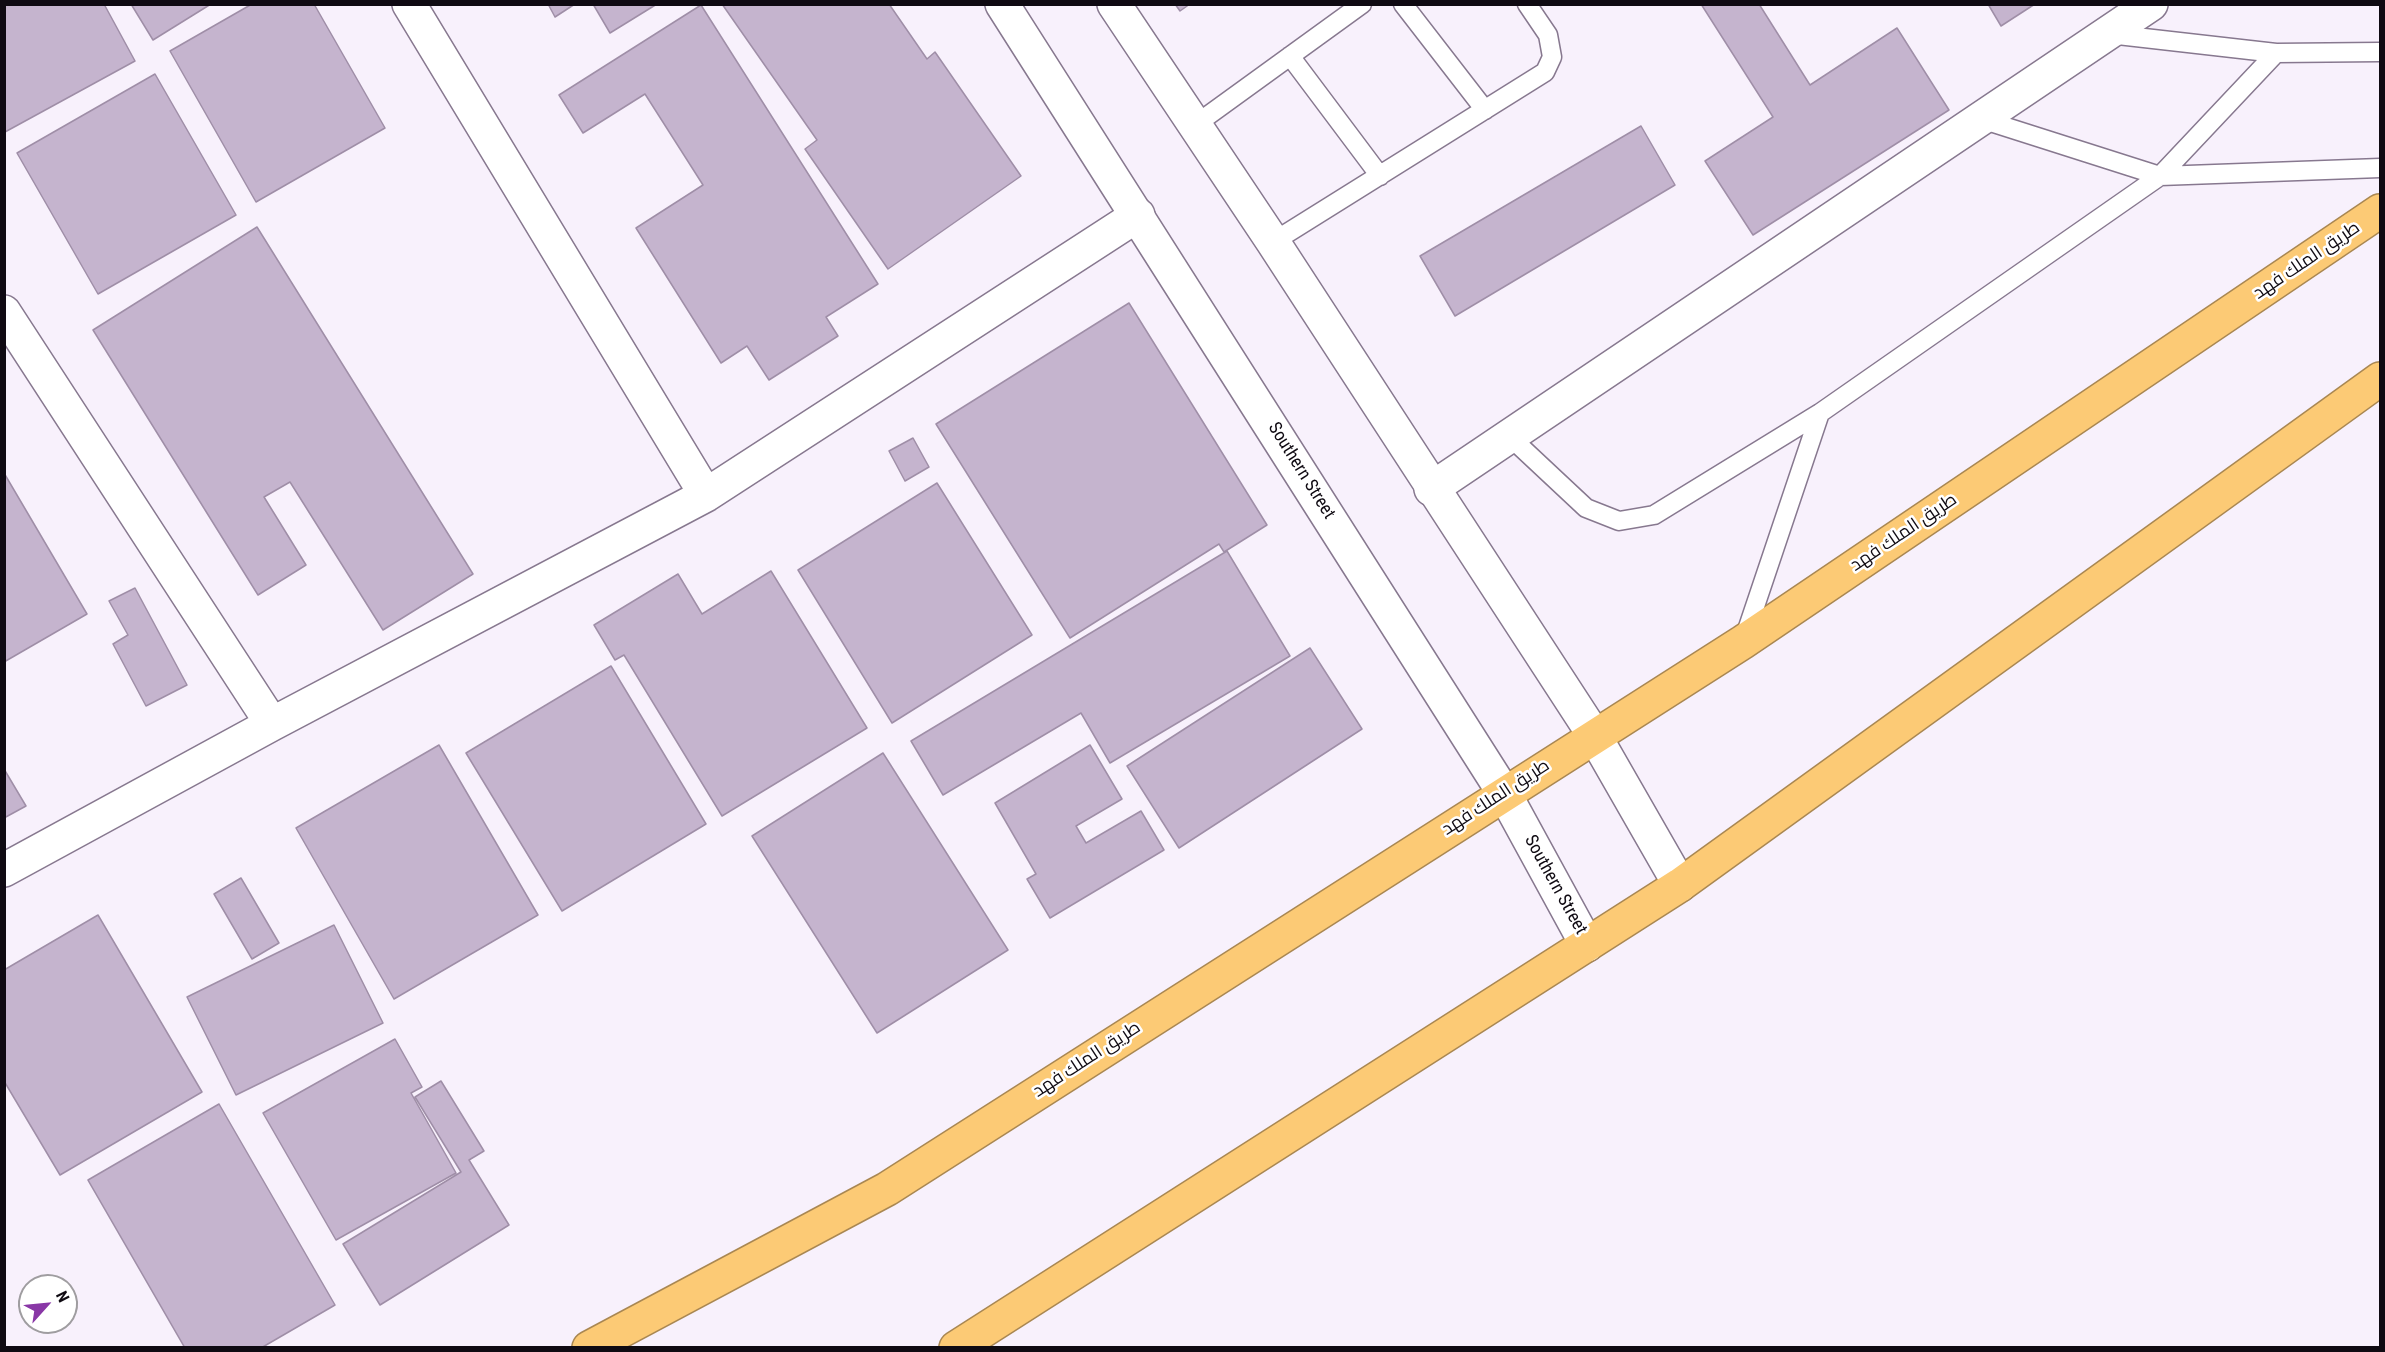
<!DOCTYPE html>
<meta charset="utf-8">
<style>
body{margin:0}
#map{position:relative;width:2385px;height:1352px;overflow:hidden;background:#f8f1fc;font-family:"Roboto Condensed",sans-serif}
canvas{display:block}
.frame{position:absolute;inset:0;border:6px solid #0f0a12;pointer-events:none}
.north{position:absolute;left:18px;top:1274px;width:60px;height:60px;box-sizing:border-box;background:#fff;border:2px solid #9f9da0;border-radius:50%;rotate:63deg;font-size:16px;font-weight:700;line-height:24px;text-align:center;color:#0f0a12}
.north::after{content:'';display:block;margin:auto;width:21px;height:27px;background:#8937a6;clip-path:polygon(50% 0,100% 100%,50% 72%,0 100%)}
</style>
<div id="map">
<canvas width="2385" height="1352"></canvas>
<div class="frame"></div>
<div class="north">N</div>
</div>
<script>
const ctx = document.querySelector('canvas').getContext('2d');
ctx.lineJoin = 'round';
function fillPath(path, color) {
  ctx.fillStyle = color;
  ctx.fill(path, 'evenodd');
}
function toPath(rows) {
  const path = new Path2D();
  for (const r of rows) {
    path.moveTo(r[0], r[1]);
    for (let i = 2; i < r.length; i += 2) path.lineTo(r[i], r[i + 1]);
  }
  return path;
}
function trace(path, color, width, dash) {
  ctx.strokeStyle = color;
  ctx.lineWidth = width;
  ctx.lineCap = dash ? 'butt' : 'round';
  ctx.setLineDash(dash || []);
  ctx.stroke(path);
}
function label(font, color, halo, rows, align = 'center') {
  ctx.font = font + ' "Roboto Condensed",Cairo,sans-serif';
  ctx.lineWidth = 5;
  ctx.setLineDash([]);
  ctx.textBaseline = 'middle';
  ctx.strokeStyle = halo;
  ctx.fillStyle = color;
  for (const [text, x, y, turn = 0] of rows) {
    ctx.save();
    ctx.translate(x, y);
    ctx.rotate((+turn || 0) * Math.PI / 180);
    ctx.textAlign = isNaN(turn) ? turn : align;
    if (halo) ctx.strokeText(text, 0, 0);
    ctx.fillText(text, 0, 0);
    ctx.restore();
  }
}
const building = toPath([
 [4,4,104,4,135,61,5,132,4,4],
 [131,4,211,4,153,40,131,4],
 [252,4,314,4,385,128,256,202,170,51,252,4],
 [548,4,575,4,555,17,548,4],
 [593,4,657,4,610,33,593,4],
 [722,4,889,4,927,59,935,52,1021,176,888,269,805,149,817,140,722,4],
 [1175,4,1190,4,1180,11,1175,4],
 [1701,4,1759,4,1810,85,1897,28,1949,110,1753,235,1705,161,1773,117,1701,4],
 [1988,4,2035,4,2001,26,1988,4],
 [701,5,878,284,826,317,838,336,769,380,747,346,721,363,636,228,703,185,645,94,583,133,559,95,701,5],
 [155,74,236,215,98,294,17,153,155,74],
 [1641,126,1675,185,1455,316,1420,256,1641,126],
 [257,227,473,574,383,630,290,482,264,497,306,565,258,595,93,330,257,227],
 [1129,303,1267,525,1224,552,1219,544,1070,638,936,424,1129,303],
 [913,438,929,467,905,481,889,451,913,438],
 [4,473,87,614,4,662,4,473],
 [937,483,1032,635,892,723,798,570,937,483],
 [1227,551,1290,656,1110,763,1081,713,943,795,911,741,1227,551],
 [771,571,867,728,722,816,624,655,615,660,594,625,678,574,702,614,771,571],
 [135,588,187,685,146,706,113,644,128,635,109,601,135,588],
 [1310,648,1362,729,1179,848,1127,766,1310,648],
 [611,666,706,824,562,911,466,753,611,666],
 [439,745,538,915,394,999,296,828,439,745],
 [1090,745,1122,799,1076,826,1086,843,1141,811,1164,850,1050,918,1027,879,1036,874,995,803,1090,745],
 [883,753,1008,950,877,1033,752,836,883,753],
 [4,769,26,806,4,818,4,769],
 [241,878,279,943,252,959,214,894,241,878],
 [98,915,202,1092,60,1175,4,1081,4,970,98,915],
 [334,925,383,1023,236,1095,187,997,334,925],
 [395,1039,422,1087,411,1093,456,1173,336,1240,263,1113,395,1039],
 [441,1081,484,1151,469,1160,509,1225,380,1305,343,1244,461,1172,415,1097,441,1081],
 [219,1104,335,1305,261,1348,185,1348,88,1180,219,1104]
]);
fillPath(building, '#c5b4ce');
trace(building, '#9f8ea7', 1.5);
const service = toPath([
 [1403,4,1485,110],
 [2109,34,2276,53,2380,52],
 [1290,56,1380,176],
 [1981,119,2160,176,2380,168],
 [1195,125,1362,4],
 [1273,242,1545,72,1552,57,1548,35,1527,4],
 [1508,435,1586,508,1619,521,1654,515,1820,413,2160,176,2276,53],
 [1744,639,1820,413]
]);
const minor = toPath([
 [409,4,706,495],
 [4,312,272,724],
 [1431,489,2151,4],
 [4,870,272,724,706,495,1138,215]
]);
const secondary = toPath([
 [1002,4,1504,793,1587,945],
 [1114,4,1273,242,1594,735,1680,885]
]);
const motorway = toPath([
 [589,1348,887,1189,1743,642,2380,211],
 [956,1348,1680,885,2380,379]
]);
trace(service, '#87788f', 21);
trace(minor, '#87788f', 36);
trace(secondary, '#87788f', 36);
trace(motorway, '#a98752', 36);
trace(service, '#fff', 18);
trace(minor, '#fff', 33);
trace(secondary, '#fff', 33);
trace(motorway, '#fcca75', 33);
label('18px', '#0f0a12', '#fff', [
 ["طريق الملك فهد",2307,261,-34],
 ["Southern Street",1301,471,58],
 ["طريق الملك فهد",1904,533,-34],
 ["طريق الملك فهد",1496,798,-33],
 ["Southern Street",1555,885,61],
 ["طريق الملك فهد",1087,1060,-33]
]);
</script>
